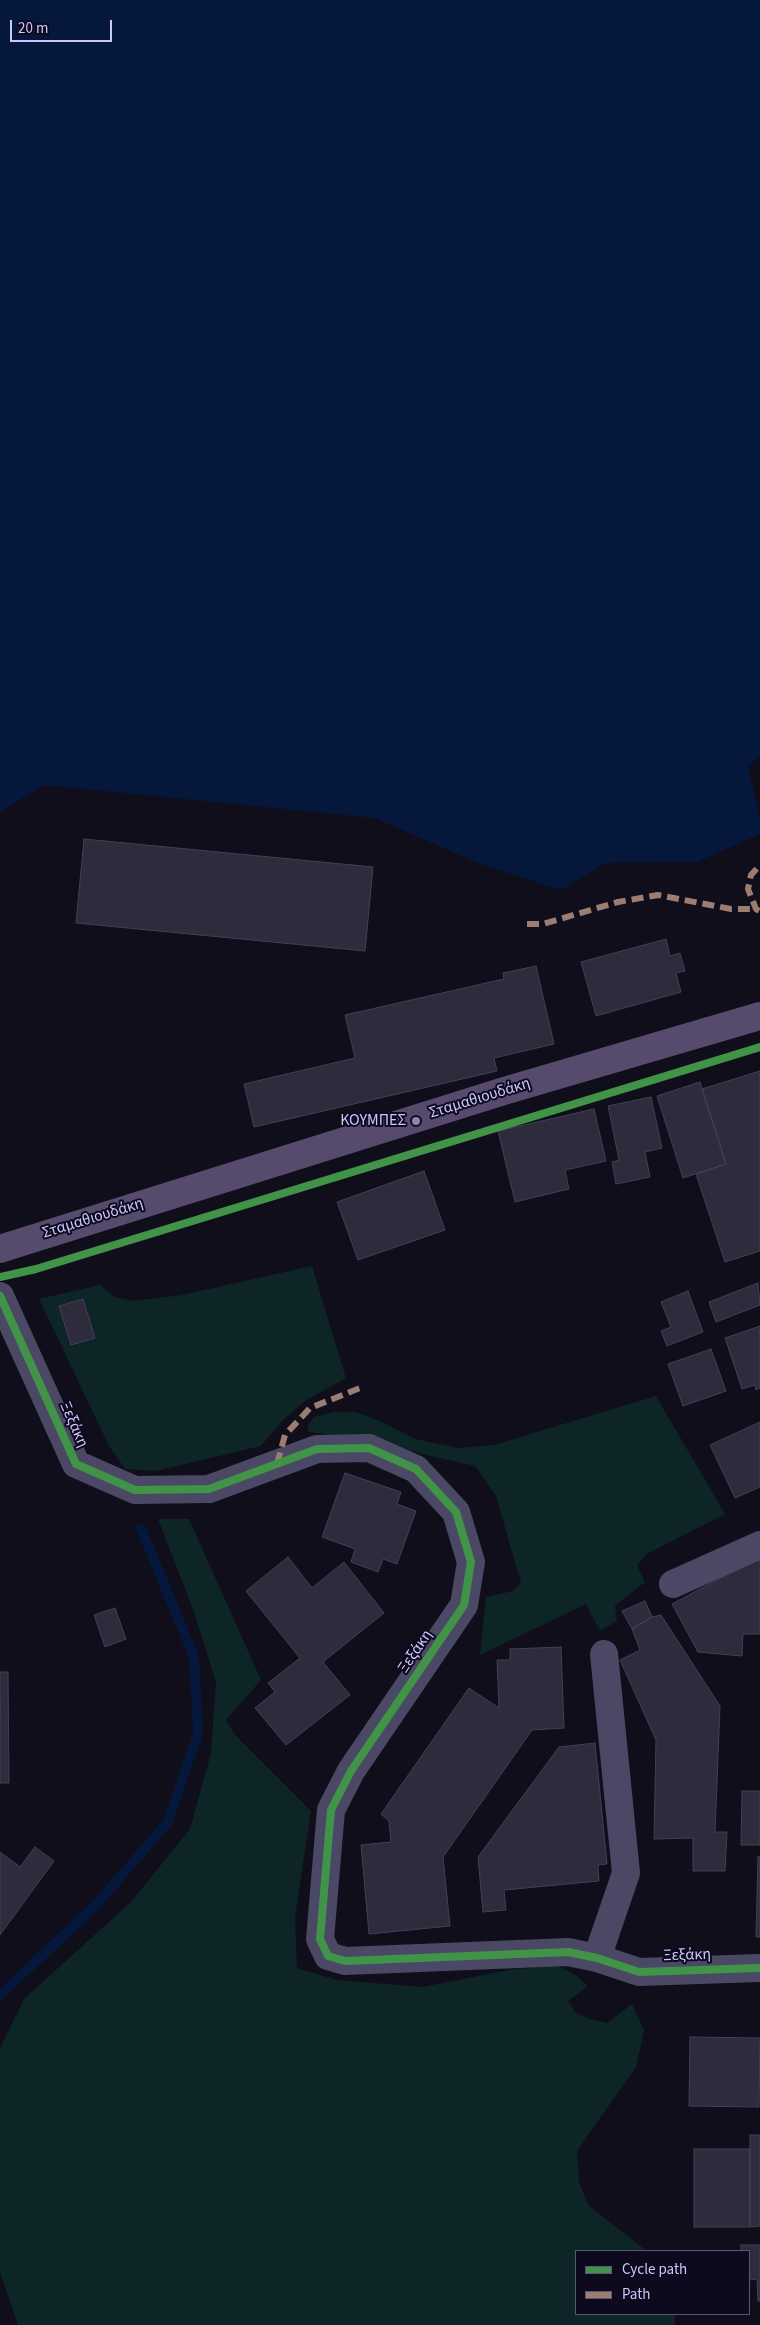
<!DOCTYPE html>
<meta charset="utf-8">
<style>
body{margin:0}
#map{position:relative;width:760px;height:2325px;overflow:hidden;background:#100e1a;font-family:"Source Sans 3",sans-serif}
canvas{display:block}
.legend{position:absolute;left:575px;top:2250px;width:175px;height:65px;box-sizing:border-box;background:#0d0a1e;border:1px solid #5a5678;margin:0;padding:6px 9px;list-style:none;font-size:15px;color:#cec7ff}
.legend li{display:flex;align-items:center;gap:10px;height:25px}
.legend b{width:25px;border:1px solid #5a5678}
.scale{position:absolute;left:10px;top:20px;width:102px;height:22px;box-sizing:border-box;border:2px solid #cec7ff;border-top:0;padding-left:6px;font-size:15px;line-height:18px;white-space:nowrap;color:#cec7ff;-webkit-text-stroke:4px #0d0a1e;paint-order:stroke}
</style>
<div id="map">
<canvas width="760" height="2325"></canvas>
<ul class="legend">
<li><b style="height:6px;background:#419447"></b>Cycle path</li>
<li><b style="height:6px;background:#9b7d72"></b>Path</li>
</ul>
<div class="scale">20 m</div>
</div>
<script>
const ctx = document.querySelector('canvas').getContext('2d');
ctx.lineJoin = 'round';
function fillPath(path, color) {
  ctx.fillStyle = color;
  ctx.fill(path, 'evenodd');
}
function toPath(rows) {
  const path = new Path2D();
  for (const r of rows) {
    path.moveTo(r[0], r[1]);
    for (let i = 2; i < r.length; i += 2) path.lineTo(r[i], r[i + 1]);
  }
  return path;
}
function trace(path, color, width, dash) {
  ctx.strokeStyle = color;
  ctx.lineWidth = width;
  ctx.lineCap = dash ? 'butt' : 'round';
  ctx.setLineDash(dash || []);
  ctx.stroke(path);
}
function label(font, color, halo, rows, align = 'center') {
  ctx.font = font + ' "Source Sans 3",sans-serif';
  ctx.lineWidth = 4;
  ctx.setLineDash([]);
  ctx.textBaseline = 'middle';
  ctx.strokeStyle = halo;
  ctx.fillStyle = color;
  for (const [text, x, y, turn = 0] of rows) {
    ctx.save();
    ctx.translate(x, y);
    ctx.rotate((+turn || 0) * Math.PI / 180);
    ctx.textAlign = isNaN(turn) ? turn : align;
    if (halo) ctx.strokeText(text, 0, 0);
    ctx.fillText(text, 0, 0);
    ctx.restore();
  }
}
fillPath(toPath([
 [312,1266,346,1378,305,1401,283,1420,261,1446,156,1471,125,1469,109,1446,39,1299,100,1285,115,1297,134,1301,182,1295],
 [656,1396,725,1514,647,1554,637,1565,645,1582,615,1606,617,1621,600,1631,586,1604,480,1655,486,1597,513,1591,521,1583,496,1496,475,1466,418,1453,378,1440,308,1432,308,1425,314,1417,334,1412,356,1412,380,1421,415,1439,459,1448,494,1445],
 [158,1519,189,1519,261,1680,226,1720,236,1736,311,1811,295,1917,297,1968,337,1980,422,1987,509,1970,557,1965,577,1976,588,1986,568,2001,575,2012,590,2019,607,2023,632,2004,644,2030,636,2067,577,2151,579,2182,588,2205,647,2251,576,2251,576,2314,675,2314,675,2325,18,2325,0,2272,0,2048,24,1999,131,1902,190,1829,211,1753,216,1682,194,1612]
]), '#0d2526');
fillPath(toPath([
 [0,0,760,0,760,756,748,767,760,818,760,834,697,862,606,863,561,890,480,864,375,818,44,785,0,812]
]), '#05173b');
trace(toPath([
 [0,1995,96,1905,168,1822,198,1733,194,1657,141,1528]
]), '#05173b', 10);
const building = toPath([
 [84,839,373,867,365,951,76,923,84,839],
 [666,939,670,956,680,953,685,971,676,973,681,992,596,1016,581,962,666,939],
 [536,966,554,1044,494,1058,497,1071,254,1127,244,1084,355,1058,345,1015,504,979,503,973,536,966],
 [760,1071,760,1251,725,1262,696,1174,726,1164,702,1089,760,1071],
 [700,1082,726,1164,683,1178,657,1096,700,1082],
 [651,1097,662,1148,645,1152,650,1177,616,1184,612,1162,619,1160,608,1106,651,1097],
 [594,1109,606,1161,565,1170,569,1189,515,1202,498,1131,594,1109],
 [424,1171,445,1230,358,1260,337,1202,424,1171],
 [758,1283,760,1305,716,1322,709,1302,758,1283],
 [688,1291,703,1332,667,1346,661,1331,671,1327,661,1302,688,1291],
 [83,1299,95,1338,71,1345,59,1306,83,1299],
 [760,1326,760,1388,756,1390,755,1385,742,1389,725,1338,760,1326],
 [711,1349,726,1391,683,1406,668,1364,711,1349],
 [760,1422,760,1487,735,1498,710,1445,760,1422],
 [345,1473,401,1492,397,1504,416,1511,397,1564,383,1559,378,1572,351,1562,355,1549,322,1537,345,1473],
 [288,1557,312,1588,344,1562,384,1613,323,1662,350,1695,286,1745,255,1708,275,1692,268,1683,300,1658,246,1591,288,1557],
 [760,1557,760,1634,743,1634,742,1656,698,1652,672,1604,760,1557],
 [645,1601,652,1617,632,1629,622,1611,645,1601],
 [115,1608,126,1639,105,1647,94,1615,115,1608],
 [661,1615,720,1706,715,1832,727,1832,725,1871,693,1871,693,1838,654,1839,656,1740,620,1660,640,1650,632,1629,652,1617,661,1615],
 [561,1647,564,1728,532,1730,443,1857,450,1926,369,1934,361,1845,391,1842,389,1821,381,1814,469,1688,499,1708,497,1660,510,1660,510,1649,561,1647],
 [0,1672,8,1672,9,1783,0,1783,0,1672],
 [595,1743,607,1864,598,1865,599,1881,504,1890,506,1910,483,1912,478,1857,559,1747,595,1743],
 [742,1791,760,1791,760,1845,741,1845,742,1791],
 [35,1847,54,1861,0,1935,0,1852,20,1867,35,1847],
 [758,1857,760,1857,760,1937,756,1937,758,1857],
 [690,2037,760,2038,759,2107,689,2106,690,2037],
 [750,2135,760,2135,760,2226,750,2227,750,2135],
 [694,2149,750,2149,750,2227,694,2227,694,2149],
 [741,2245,760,2245,760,2301,758,2301,757,2279,749,2280,749,2251,741,2251,741,2245]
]);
fillPath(building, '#2e2b3d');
trace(building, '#433f59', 1);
trace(toPath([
 [0,1296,76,1464,135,1490,209,1489,317,1449,369,1448,416,1469,456,1512,471,1562,464,1605,351,1771,331,1810,320,1939,328,1956,345,1961,568,1952,597,1958,639,1972,760,1968],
 [673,1584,760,1545],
 [597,1958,626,1873,604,1654]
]), '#4a4864', 28);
trace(toPath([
 [0,1249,504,1091,760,1016]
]), '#574b6d', 28);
trace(toPath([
 [759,911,756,909,748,889,751,875,760,865],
 [527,924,543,924,618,902,658,895,731,909,756,909],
 [277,1464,285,1435,310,1408,360,1388]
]), '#9b7d72', 6, [12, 6]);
trace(toPath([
 [0,1277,36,1269,760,1047],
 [0,1296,76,1464,135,1490,209,1489,317,1449,369,1448,416,1469,456,1512,471,1562,464,1605,351,1771,331,1810,320,1939,328,1956,345,1961,568,1952,597,1958,639,1972,760,1968]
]), '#419447', 8);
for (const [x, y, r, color] of [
 [416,1121,5,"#8c86af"]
]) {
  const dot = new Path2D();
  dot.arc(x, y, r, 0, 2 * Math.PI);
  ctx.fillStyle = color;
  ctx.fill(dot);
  trace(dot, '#0d0a1e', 2);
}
label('16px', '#cec7ff', '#0d0a1e', [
 ["Σταμαθιουδάκη",480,1099,-17],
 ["Σταμαθιουδάκη",93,1219,-17],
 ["Ξεξάκη",73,1425,66],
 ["Ξεξάκη",416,1652,-56],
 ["Ξεξάκη",687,1956,-2]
]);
label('16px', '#cec7ff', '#0d0a1e', [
 ["ΚΟΥΜΠΕΣ",406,1121]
], 'right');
</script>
